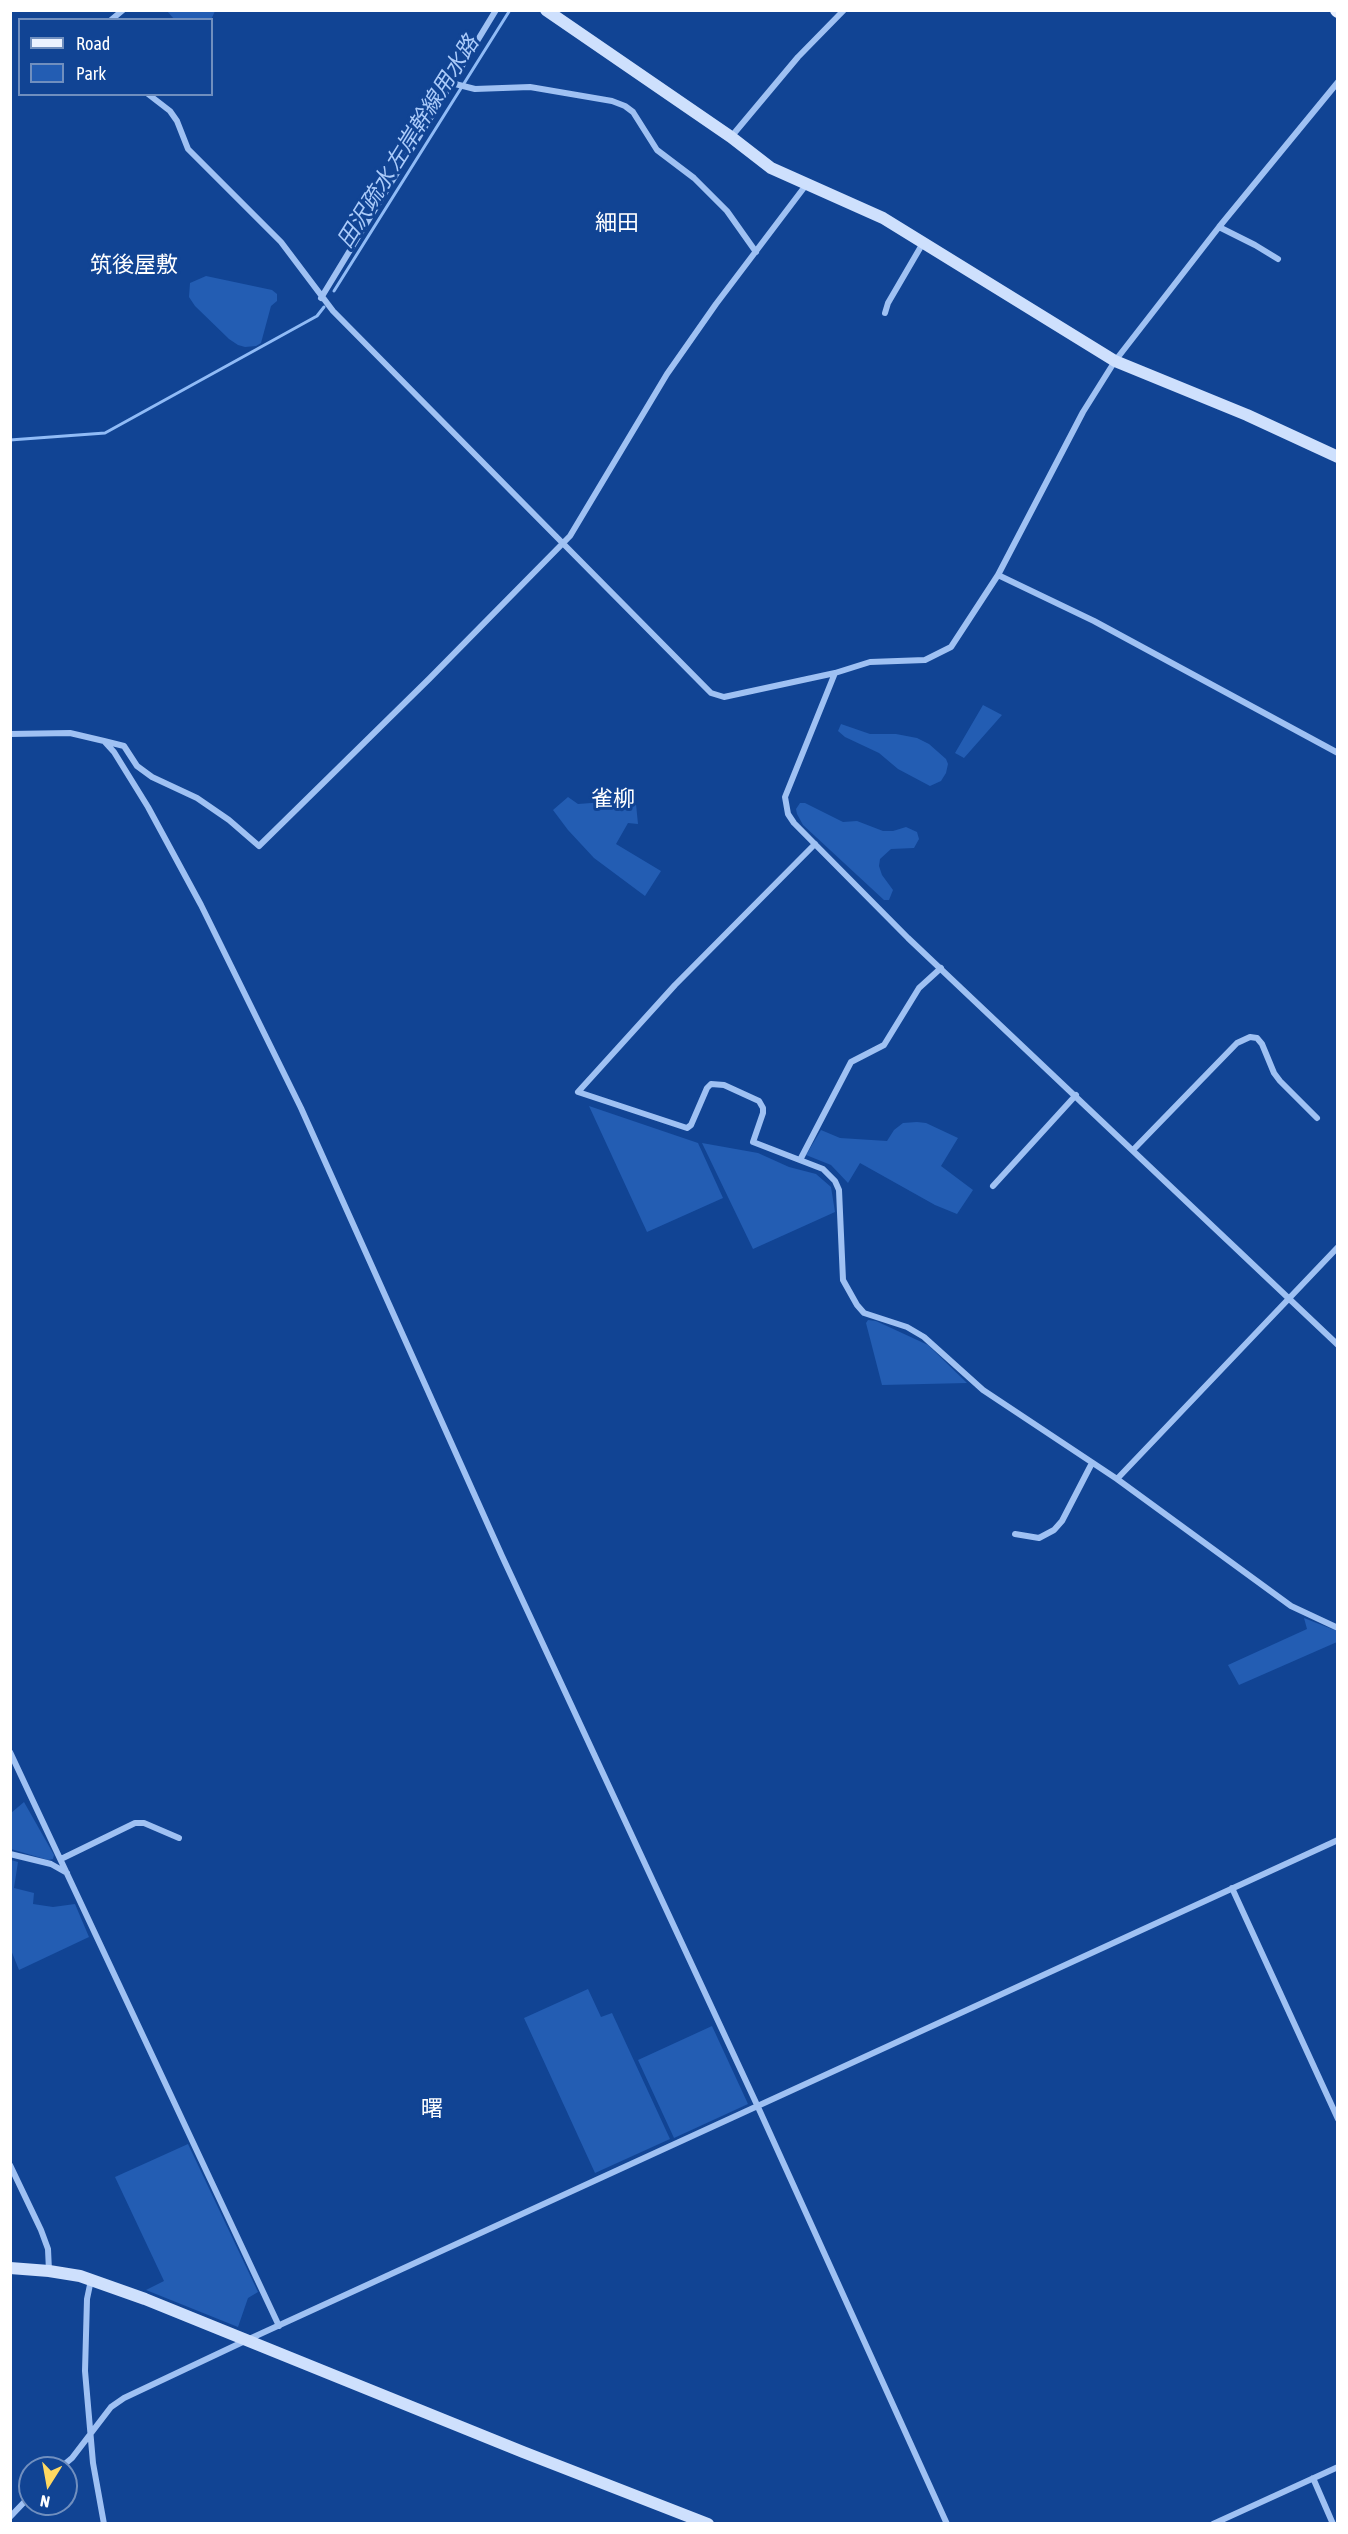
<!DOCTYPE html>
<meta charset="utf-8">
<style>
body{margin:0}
#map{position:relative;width:1348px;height:2534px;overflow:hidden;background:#114494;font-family:"Asap Condensed",sans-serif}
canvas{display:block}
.frame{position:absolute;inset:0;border:12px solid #fff;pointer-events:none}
.legend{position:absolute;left:18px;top:18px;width:195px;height:78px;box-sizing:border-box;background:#114494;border:2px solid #708fbf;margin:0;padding:8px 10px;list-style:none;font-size:18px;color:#fff}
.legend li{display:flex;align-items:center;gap:12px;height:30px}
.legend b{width:30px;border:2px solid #708fbf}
.north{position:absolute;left:18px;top:2456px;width:60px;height:60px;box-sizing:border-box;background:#114494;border:2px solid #708fbf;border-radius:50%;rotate:191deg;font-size:16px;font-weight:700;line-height:24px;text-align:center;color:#fff}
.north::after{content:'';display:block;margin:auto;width:21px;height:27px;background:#ffd861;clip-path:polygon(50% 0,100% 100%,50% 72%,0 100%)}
</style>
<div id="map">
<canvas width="1348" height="2534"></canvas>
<div class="frame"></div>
<ul class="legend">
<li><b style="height:8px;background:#ebf2ff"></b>Road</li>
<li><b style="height:16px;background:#235db3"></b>Park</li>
</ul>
<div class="north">N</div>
</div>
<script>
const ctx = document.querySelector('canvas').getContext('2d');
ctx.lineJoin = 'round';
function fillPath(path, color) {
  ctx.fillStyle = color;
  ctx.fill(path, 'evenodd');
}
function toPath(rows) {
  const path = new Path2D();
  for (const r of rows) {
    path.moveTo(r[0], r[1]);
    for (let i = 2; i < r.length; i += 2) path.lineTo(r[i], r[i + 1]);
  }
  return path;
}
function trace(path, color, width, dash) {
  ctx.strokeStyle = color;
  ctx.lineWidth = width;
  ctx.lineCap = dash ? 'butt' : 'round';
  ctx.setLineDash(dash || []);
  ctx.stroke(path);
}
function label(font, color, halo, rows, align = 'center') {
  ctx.font = font + ' "Asap Condensed","Noto Sans JP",sans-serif';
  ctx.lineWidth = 6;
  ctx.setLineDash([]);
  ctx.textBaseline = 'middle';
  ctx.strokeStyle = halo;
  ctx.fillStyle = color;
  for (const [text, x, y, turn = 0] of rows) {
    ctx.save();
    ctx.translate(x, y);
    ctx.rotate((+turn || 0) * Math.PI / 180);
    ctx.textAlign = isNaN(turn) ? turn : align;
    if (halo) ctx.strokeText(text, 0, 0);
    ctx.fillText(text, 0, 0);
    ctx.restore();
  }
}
fillPath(toPath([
 [167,11,215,11,211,20,174,19],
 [206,276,272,290,277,294,277,301,271,306,261,343,256,346,245,347,238,345,229,339,195,306,189,297,190,283],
 [983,705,1002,715,964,758,955,753],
 [841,724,870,734,896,734,917,738,929,744,946,759,948,764,946,773,941,781,930,786,898,769,879,753,845,737,838,731],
 [568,797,578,804,631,800,636,804,638,824,628,823,616,844,661,871,645,896,594,858,568,830,553,810],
 [800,803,805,803,843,822,857,821,883,831,893,831,906,827,917,832,919,839,914,848,891,849,880,859,879,866,882,875,893,890,889,900,884,900,803,825,797,814,796,809],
 [589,1106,698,1143,723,1198,647,1232],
 [917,1122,926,1123,958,1138,941,1166,973,1190,957,1214,935,1205,860,1163,848,1183,831,1165,806,1155,821,1130,840,1138,887,1141,894,1130,903,1123],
 [702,1143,758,1153,789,1167,816,1174,831,1187,835,1212,753,1249],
 [868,1320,876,1321,928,1345,967,1383,882,1385,866,1323],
 [1304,1618,1337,1631,1337,1642,1239,1685,1228,1665,1307,1629],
 [24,1802,54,1855,53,1859,48,1860,11,1849,11,1813],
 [11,1860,18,1862,14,1888,34,1893,33,1904,53,1907,75,1904,89,1937,19,1970,11,1950],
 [588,1989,601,2017,612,2013,670,2139,595,2173,524,2018],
 [712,2026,748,2104,674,2138,638,2060],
 [188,2144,258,2292,248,2298,238,2327,146,2290,164,2281,115,2177]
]), '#235db3');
trace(toPath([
 [334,291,510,10],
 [10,440,105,433,317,316,324,307]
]), '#90bbf6', 3);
trace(toPath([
 [111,20,123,10],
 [451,83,475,89,530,87,612,101,625,106,633,112,657,150,694,178,727,211,756,252],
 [148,94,170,111,177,121,188,149,281,242,333,311,711,693,724,697,835,673,870,662,925,660,951,647,998,575,1083,412,1115,361,1219,227,1338,82],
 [731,137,798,57,844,10],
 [1219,227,1255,245,1278,259],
 [321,298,496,10],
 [885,313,888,303,923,243],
 [998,575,1094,621,1338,753],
 [835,673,785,797,788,814,794,823,908,938,1338,1345],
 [10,734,70,733,104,741,114,752,148,807,201,905,301,1108,502,1556,758,2107,947,2524],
 [104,741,124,746,137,766,152,777,197,798,229,820,259,846,429,679,570,536,667,374,716,304,806,185],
 [815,844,675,985,578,1092,687,1128,691,1125,707,1088,711,1084,724,1085,759,1101,763,1108,763,1113,753,1142,823,1169,835,1181,839,1190,843,1280,857,1305,864,1313,907,1327,924,1337,983,1390,1117,1479,1291,1606,1338,1628],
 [1133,1150,1237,1043,1250,1037,1257,1038,1262,1044,1274,1073,1280,1081,1317,1118],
 [800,1160,851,1062,884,1045,919,988,941,968],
 [993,1186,1076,1095],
 [1117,1479,1338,1247],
 [1015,1534,1039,1538,1054,1530,1062,1521,1092,1463],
 [10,1752,279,2326],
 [10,1854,51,1864,67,1873],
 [61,1859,135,1823,144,1823,179,1838],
 [1232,1888,1338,2119],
 [10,2165,41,2230,48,2249,49,2271],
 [91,2280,87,2299,85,2371,93,2463,104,2524],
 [60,2468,72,2458,111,2407,124,2398,247,2340,1338,1840],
 [1313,2478,1333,2524],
 [10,2517,30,2496],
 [1213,2524,1338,2467]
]), '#9fc1f3', 6);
trace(toPath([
 [546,10,731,137,771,168,883,218,1115,361,1247,415,1338,457],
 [10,2268,49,2271,80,2276,145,2299,523,2452,708,2524]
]), '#cee0fd', 12);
trace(toPath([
 [1337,10,1338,11]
]), '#ebf2ff', 14);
label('italic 22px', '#abcbfa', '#114494', [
 ["田沢疏水 左岸幹線用水路",408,142,-58]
]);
label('22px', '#fff', '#114494', [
 ["細田",617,223],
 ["筑後屋敷",134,265],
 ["雀柳",613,799],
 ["曙",432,2109]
]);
</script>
